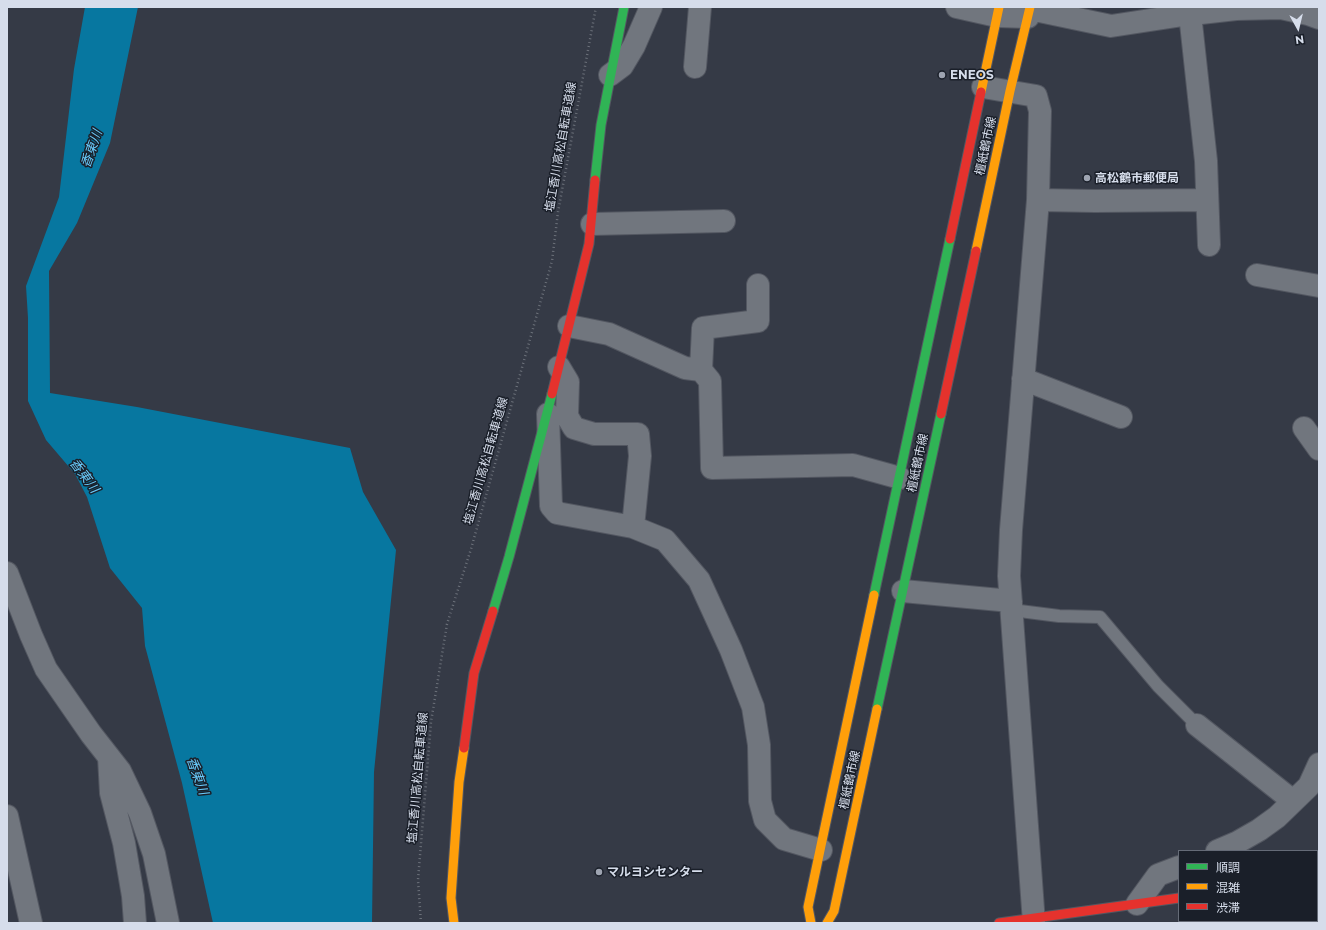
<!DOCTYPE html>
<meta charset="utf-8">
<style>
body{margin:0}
#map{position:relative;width:1326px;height:930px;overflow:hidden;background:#353a46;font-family:Montserrat,"Noto Sans JP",sans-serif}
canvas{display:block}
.frame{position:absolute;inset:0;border:8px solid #d6ddeb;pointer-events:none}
.legend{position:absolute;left:1178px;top:850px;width:140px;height:72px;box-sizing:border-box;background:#1a1f29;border:1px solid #656b77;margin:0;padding:5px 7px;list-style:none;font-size:12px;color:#d6ddeb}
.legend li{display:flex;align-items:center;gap:8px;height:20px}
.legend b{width:20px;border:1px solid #656b77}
.north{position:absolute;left:1278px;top:8px;width:40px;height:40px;-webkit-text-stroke:3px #1a1f29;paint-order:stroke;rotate:172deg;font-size:11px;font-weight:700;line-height:16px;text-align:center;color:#d6ddeb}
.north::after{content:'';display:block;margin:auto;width:14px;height:18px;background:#d6ddeb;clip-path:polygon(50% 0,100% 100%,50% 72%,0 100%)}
</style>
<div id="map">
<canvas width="1326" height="930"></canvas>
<div class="frame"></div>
<ul class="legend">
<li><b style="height:5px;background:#30b455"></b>順調</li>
<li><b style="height:5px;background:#ff9f0a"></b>混雑</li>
<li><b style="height:5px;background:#e5322d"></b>渋滞</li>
</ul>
<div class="north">N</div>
</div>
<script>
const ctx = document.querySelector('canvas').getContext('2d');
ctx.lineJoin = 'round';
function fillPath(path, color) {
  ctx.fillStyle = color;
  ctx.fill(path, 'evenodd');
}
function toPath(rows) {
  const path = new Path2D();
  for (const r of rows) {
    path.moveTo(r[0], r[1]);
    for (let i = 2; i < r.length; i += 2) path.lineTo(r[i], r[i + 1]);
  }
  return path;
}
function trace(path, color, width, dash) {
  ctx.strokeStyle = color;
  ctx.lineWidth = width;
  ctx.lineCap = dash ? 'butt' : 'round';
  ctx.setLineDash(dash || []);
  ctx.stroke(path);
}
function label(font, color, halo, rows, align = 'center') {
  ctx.font = font + ' Montserrat,"Noto Sans JP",sans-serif';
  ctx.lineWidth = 3;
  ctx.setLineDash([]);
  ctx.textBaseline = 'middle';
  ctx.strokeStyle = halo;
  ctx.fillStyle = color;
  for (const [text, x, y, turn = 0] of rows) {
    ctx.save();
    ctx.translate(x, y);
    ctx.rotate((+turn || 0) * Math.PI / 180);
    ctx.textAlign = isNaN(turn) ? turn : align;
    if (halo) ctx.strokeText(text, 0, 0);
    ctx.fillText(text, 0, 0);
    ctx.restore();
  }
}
fillPath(toPath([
 [85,7,138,7,110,143,77,223,49,271,50,393,137,407,350,448,363,492,396,550,374,772,372,923,213,923,182,783,145,646,142,608,110,568,87,497,75,474,46,440,28,401,28,318,26,286,59,197,74,69]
]), '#0777a0');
const lane = toPath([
 [1012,610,1059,616,1100,617,1158,686,1197,725]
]);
const street = toPath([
 [957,7,997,16,1028,17],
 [1030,9,1111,26,1183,15,1236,9,1281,8,1308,14,1319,18],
 [1190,14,1206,161,1209,245],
 [695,67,700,7],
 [610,75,622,66,634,46,651,7],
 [983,87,1036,96,1040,111,1038,200,1011,530,1009,576,1034,923],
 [1038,200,1095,201,1207,200],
 [592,224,724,221],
 [1257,275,1319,286],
 [569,326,609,334,685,368,701,370,710,381,712,468,853,465,900,478],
 [559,367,568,382,567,416,574,428,594,434,638,434,640,456,633,527],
 [701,370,703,328,758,321,758,285],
 [1023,379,1121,417],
 [548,414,551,506,557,513,633,527,665,540,699,580,731,650,753,707,759,745,760,801,765,820,784,839,821,850],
 [1304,428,1319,449],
 [7,573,31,635,46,669,91,734,120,771,140,813,154,854,168,923],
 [903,591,1011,601],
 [1197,725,1293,801],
 [109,757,111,793,124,843,133,896,135,923],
 [7,816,31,923],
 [1217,851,1238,842,1259,830,1277,817,1309,786,1319,764],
 [1137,904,1158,875,1179,867]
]);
const fast = toPath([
 [595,180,601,125,624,7],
 [874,595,950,239],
 [493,611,509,557,552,394],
 [877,709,941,414],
 [1317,879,1319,879]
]);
const slow = toPath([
 [981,92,999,7],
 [976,251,1010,91,1030,7],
 [454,923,451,898,459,782,464,748],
 [811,923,808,907,874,595],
 [827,923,834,911,877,709]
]);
const jam = toPath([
 [950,239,981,92],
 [552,394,589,244,595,180],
 [941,414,976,251],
 [464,748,474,673,493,611],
 [999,923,1179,898]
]);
trace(lane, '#535761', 14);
trace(street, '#535761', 24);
trace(fast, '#535761', 11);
trace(slow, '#535761', 11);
trace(jam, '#535761', 11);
trace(toPath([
 [421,923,418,880,431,722,447,624,471,549,552,261,558,212,596,7]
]), '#6c717a', 2.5, [1, 3]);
trace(lane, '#71767e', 12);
trace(street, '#71767e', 22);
trace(fast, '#30b455', 9);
trace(slow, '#ff9f0a', 9);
trace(jam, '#e5322d', 9);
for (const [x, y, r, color] of [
 [942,75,4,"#9ea4b1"],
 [1087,178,4,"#9ea4b1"],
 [599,872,4,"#9ea4b1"]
]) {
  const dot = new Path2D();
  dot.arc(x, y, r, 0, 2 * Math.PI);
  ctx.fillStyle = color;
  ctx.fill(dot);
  trace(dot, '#1a1f29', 1.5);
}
label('bold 12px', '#d6ddeb', '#1a1f29', [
 ["ENEOS",950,75],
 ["高松鶴市郵便局",1095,178],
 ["マルヨシセンター",607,872]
], 'left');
label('12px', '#d6ddeb', '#1a1f29', [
 ["檀紙鶴市線",986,146,-78],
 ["塩江香川高松自転車道線",561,147,-80],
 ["塩江香川高松自転車道線",486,461,-74],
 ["檀紙鶴市線",918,463,-78],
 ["塩江香川高松自転車道線",418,778,-85],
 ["檀紙鶴市線",850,780,-78]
]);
label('italic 13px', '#69cbfb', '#1a1f29', [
 ["香東川",92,149,-71],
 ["香東川",84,476,53],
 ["香東川",197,776,70]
]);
</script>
